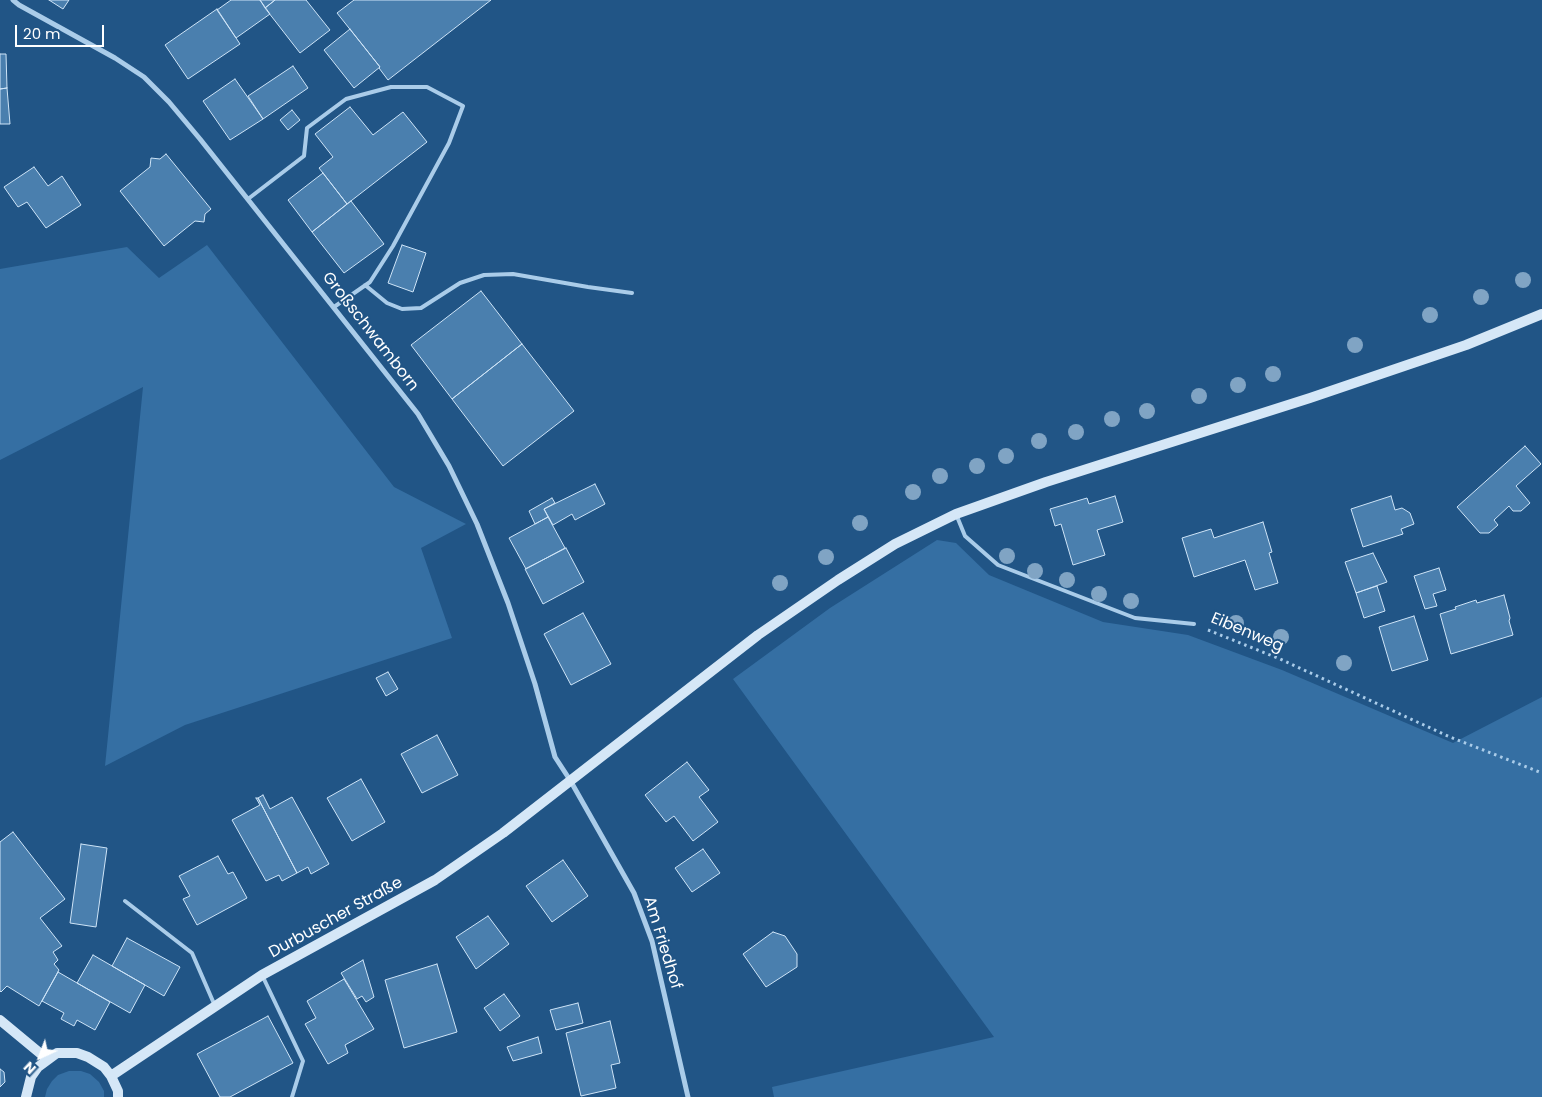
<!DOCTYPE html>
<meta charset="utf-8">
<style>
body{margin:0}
#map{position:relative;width:1542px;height:1097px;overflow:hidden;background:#215586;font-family:Poppins,sans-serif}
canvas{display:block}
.north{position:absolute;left:15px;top:1032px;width:50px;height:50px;-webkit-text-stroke:4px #215586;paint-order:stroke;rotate:223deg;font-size:14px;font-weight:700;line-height:20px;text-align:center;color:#fff}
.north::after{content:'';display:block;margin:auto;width:18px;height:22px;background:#fff;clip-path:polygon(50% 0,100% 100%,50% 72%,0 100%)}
.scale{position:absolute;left:15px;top:25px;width:89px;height:22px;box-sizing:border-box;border:2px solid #fff;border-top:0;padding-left:6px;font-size:15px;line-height:18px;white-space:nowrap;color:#fff;-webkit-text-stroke:4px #215586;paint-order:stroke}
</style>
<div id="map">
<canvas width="1542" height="1097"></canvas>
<div class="north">N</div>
<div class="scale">20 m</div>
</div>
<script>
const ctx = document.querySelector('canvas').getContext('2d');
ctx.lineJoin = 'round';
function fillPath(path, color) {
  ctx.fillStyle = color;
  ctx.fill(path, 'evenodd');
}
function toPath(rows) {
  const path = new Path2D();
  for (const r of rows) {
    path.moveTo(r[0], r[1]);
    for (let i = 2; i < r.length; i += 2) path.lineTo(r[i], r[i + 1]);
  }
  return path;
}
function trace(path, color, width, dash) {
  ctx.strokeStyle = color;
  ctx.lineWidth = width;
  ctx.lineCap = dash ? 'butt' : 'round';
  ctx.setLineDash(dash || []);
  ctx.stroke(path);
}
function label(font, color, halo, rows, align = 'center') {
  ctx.font = font + ' Poppins,sans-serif';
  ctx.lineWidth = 4;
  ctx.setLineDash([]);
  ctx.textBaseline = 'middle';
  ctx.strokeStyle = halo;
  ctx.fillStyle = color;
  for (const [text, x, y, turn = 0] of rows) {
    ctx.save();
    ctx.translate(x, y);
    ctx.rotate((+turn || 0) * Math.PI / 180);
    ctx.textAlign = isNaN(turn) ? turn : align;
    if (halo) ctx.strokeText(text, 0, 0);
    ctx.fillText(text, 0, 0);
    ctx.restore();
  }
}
fillPath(toPath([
 [207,245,394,487,466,524,421,548,452,638,185,725,105,766,143,387,0,460,0,269,127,247,159,278],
 [937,540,956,543,989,575,1103,622,1188,635,1282,670,1453,743,1542,697,1542,1097,774,1097,772,1087,994,1037,733,679,830,608],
 [69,1071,81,1071,90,1074,99,1082,104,1091,104,1097,45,1097,47,1089,52,1081,58,1075]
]), '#356fa3');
const building = toPath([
 [49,0,69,0,63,9,49,0],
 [231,0,260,0,270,14,236,38,217,10,231,0],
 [260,0,275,0,265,8,260,0],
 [275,0,306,0,330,30,300,53,265,8,275,0],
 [354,0,491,0,388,80,379,68,380,67,337,13,354,0],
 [217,9,240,44,188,79,165,45,217,9],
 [350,29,380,67,354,88,324,50,350,29],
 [0,54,6,54,7,88,0,89,0,54],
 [293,66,308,88,263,119,248,96,293,66],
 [235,79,263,119,230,140,203,101,235,79],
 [7,88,10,124,0,124,0,89,7,88],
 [350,107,373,135,403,112,427,142,347,204,319,168,333,157,315,134,350,107],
 [292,110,300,120,288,130,280,120,292,110],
 [166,154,211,209,205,214,204,222,195,221,164,246,120,191,150,167,151,158,160,159,166,154],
 [34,167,48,186,62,176,81,205,46,228,27,202,18,207,4,187,34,167],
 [323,173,347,204,312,232,288,200,323,173],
 [351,201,384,244,344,273,312,232,351,201],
 [402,245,426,253,413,292,388,283,402,245],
 [481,291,522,344,452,399,411,345,481,291],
 [522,344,574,411,503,466,452,399,522,344],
 [1525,446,1541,464,1516,486,1530,503,1521,511,1513,511,1509,506,1494,520,1498,525,1489,533,1480,533,1457,507,1525,446],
 [595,484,605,504,575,520,572,514,553,525,544,509,595,484],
 [1115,496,1123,522,1097,530,1105,555,1073,565,1061,524,1055,526,1050,509,1087,498,1089,504,1115,496],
 [1391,496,1395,510,1402,508,1410,513,1414,524,1401,529,1403,534,1363,547,1351,509,1391,496],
 [552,498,555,503,544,509,548,517,535,524,529,511,552,498],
 [548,517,565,548,526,569,509,538,548,517],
 [1263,522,1272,552,1269,553,1278,583,1255,590,1245,560,1194,577,1182,538,1211,529,1214,538,1263,522],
 [566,548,584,582,543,604,525,569,566,548],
 [1373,553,1387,582,1356,593,1345,562,1373,553],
 [1439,568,1446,590,1433,594,1437,606,1425,609,1414,576,1439,568],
 [1377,586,1385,611,1364,618,1356,593,1377,586],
 [1504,595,1510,618,1509,621,1513,635,1451,654,1440,614,1456,609,1455,607,1476,600,1477,603,1504,595],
 [583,613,611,664,571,685,544,634,583,613],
 [1414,616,1428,660,1392,671,1379,627,1414,616],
 [388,672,398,689,386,696,376,678,388,672],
 [437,735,458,775,422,793,401,754,437,735],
 [687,762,709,790,699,797,718,822,693,841,674,816,666,822,645,795,687,762],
 [361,779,385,822,352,841,327,798,361,779],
 [263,795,270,809,292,797,329,864,311,874,308,867,297,873,258,798,263,795],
 [256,798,258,798,297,873,282,881,279,875,266,881,232,820,260,805,256,798],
 [13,832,65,899,40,918,62,946,53,952,58,960,54,964,59,970,39,1006,7,986,1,992,0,991,0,842,13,832],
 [81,844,107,848,96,927,70,923,81,844],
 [703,849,720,873,692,892,675,868,703,849],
 [218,856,228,874,233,872,247,898,197,925,183,899,190,896,179,876,218,856],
 [563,860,588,896,552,922,526,886,563,860],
 [488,916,509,944,476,969,456,937,488,916],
 [773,932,785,936,797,954,797,967,766,987,743,954,773,932],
 [127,938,180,967,164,996,112,966,127,938],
 [93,955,145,985,130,1013,77,983,93,955],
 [363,960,374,997,366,1002,362,996,357,999,341,973,363,960],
 [437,964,457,1032,404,1048,385,980,437,964],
 [58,972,110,1002,95,1030,77,1020,74,1026,61,1019,64,1013,42,1001,58,972],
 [344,979,374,1029,345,1045,348,1053,328,1064,305,1024,316,1018,307,1001,344,979],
 [504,994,520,1016,500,1031,484,1008,504,994],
 [578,1003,583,1023,556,1030,550,1010,578,1003],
 [268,1016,293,1063,230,1097,220,1097,197,1054,268,1016],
 [610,1021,620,1063,611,1065,616,1088,581,1096,566,1033,610,1021],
 [538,1037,542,1053,513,1061,507,1047,538,1037],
 [0,1069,4,1072,5,1082,0,1087,0,1069]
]);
fillPath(building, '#4a7fae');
trace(building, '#cee4f7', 1);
trace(toPath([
 [1208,630,1280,659,1450,737,1542,773]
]), '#aacce9', 3, [2.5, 4]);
trace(toPath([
 [248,199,304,156,307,128,346,99,391,87,427,87,463,106,449,143,393,246,370,282,334,307],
 [365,285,387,303,402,309,421,308,460,283,484,275,513,274,588,287,632,293],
 [956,514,965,536,998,565,1135,618,1194,624],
 [125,901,192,953,215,1006],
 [262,975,303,1061,292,1097]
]), '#aacce9', 4);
trace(toPath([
 [13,0,19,5,115,58,144,77,169,102,200,139,418,414,449,466,477,524,508,603,535,684,555,757,570,780,634,893,652,941,688,1097]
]), '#aacce9', 5);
trace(toPath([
 [0,1020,47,1059],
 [111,1076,262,975,435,880,503,833,758,635,838,580,895,544,956,514,1046,482,1310,398,1466,345,1542,314],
 [26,1097,31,1077,38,1067,57,1053,77,1053,88,1057,104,1067,111,1076,118,1091,118,1097]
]), '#d5e7f7', 10);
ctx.fillStyle = '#80a4c4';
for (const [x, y] of [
 [1523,280],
 [1481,297],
 [1430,315],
 [1355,345],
 [1273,374],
 [1238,385],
 [1199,396],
 [1147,411],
 [1112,419],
 [1076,432],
 [1039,441],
 [1006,456],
 [977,466],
 [940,476],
 [913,492],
 [860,523],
 [1007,556],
 [826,557],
 [1035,571],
 [1067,580],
 [780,583],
 [1099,594],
 [1131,601],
 [1236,623],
 [1281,637],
 [1344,663]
]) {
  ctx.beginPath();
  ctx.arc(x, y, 8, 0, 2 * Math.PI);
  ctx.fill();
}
label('16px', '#fff', '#215586', [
 ["Großschwamborn",370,332,52],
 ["Eibenweg",1247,633,23],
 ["Durbuscher Straße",336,918,-29],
 ["Am Friedhof",662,943,73]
]);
</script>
